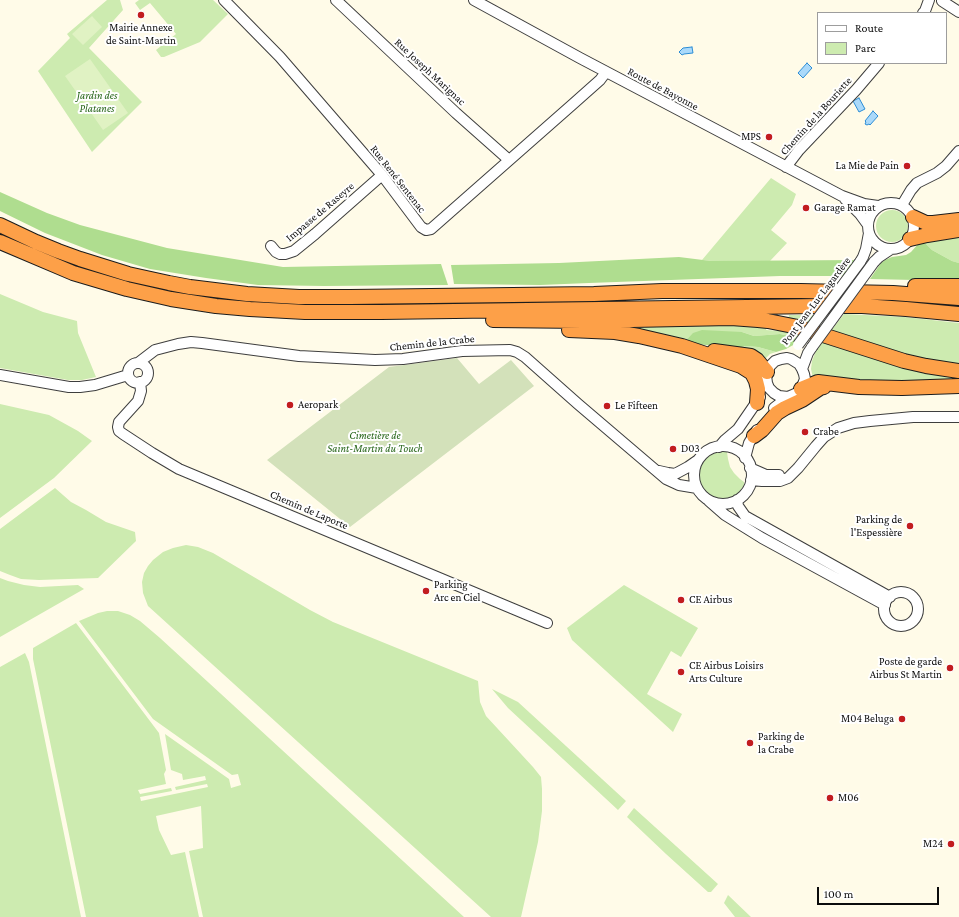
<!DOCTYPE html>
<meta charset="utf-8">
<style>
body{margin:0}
#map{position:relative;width:959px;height:917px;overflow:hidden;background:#fffbe8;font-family:"Crimson Pro",serif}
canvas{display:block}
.legend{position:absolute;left:817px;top:12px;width:130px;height:52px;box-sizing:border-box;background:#fff;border:1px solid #9d9d9d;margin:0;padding:5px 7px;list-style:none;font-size:12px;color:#0b0b0b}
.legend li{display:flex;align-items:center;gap:8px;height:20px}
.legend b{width:20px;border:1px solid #9d9d9d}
.scale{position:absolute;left:817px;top:887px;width:122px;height:18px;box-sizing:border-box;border:2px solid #0b0b0b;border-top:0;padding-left:5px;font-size:12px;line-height:14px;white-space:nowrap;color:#0b0b0b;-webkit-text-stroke:3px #fff;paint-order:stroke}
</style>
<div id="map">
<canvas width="959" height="917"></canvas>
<ul class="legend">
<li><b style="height:5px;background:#fff"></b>Route</li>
<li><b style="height:11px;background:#cdebb0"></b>Parc</li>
</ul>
<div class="scale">100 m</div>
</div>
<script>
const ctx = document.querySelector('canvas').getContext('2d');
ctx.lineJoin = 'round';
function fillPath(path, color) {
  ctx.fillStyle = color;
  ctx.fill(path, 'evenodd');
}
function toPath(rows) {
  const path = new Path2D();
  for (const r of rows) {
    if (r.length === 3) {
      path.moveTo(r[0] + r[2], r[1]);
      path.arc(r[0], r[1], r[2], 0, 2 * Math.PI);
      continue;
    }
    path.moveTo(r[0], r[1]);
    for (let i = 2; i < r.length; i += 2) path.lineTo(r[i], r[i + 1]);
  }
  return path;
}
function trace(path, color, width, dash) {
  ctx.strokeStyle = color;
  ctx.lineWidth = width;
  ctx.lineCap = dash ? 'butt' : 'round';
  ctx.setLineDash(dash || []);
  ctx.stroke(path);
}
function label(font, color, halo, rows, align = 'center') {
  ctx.font = font + ' "Crimson Pro",serif';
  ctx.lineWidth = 4;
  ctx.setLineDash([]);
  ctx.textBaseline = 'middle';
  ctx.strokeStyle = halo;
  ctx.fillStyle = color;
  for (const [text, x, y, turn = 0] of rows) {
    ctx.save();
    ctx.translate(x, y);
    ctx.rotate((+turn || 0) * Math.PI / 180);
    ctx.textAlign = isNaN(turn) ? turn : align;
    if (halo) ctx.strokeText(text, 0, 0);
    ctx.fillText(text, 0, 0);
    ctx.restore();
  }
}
fillPath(toPath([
 [107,0,120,0,123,10,89,48,142,102,92,152,38,71,70,38,67,34],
 [139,0,213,0,228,14,200,42,164,57,161,57,156,50,176,34,150,3,140,10,135,3],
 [771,178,796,194,792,205,771,230,787,243,770,261,711,261,702,260],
 [892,226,16],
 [959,236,959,263,952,261,932,250,924,242],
 [0,294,43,312,77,321,78,333,96,377,82,380,68,380,0,368],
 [844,314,904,317,959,323,959,367,936,365,830,332],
 [789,315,817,315,809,326,788,320],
 [740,324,766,326,766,330,779,331,780,328,803,334,797,341,795,338,790,336,780,334,754,336,742,332,684,343,618,325],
 [824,340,959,376,959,378,931,380,897,382,867,381,813,378,811,369,812,361,816,351],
 [745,346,758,347,776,352,770,354,765,359,758,352,739,348],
 [0,404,49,415,78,431,92,441,54,478,0,518],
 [720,452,727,452,728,459,730,467,734,473,740,479,744,482,744,485,740,491,735,496,728,499,720,499,712,498,706,493,701,487,698,480,698,472,701,464,706,458,712,454],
 [55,488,71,502,86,510,106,522,135,532,136,541,98,578,39,580,21,579,10,575,0,571,0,529],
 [186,545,198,547,213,553,310,610,333,622,478,681,480,702,486,716,533,767,541,777,542,789,542,811,538,842,521,917,491,917,148,606,143,593,142,582,144,573,148,566,153,560,163,552,173,548],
 [0,578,8,581,24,585,40,587,78,585,84,589,0,637],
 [624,585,698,628,681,657,671,651,647,694,682,714,673,732,572,640,567,628],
 [107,611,118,611,130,615,140,621,160,638,464,917,203,917,189,851,203,848,201,806,156,816,159,830,171,855,185,852,199,917,86,917,33,659,33,648,76,623,159,733,166,770,164,774,166,784,138,790,140,794,171,788,172,791,140,797,141,801,208,787,207,784,176,790,175,787,206,780,205,776,183,780,182,774,171,770,165,734,229,779,231,788,241,785,238,774,232,775,153,719,79,621,98,613],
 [25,653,29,662,81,917,0,917,0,667],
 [492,689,518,702,626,801,618,810,508,708],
 [634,808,718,884,711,892,708,892,666,854,627,817],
 [728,895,751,917,735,917,724,903]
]), '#cdebb0');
fillPath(toPath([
 [0,192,47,213,80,225,167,248,283,267,441,264,448,285,324,286,258,285,206,278,150,269,102,255,45,233,0,211],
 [924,242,932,250,952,261,959,263,959,281,870,279,881,263,885,260,892,257,906,255,911,252,919,243],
 [679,257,711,261,857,260,846,276,780,276,589,283,540,285,454,284,451,265,559,263],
 [702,330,742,332,754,336,780,334,790,336,795,338,797,341,795,344,786,349,776,352,758,347,745,346,739,348,684,343,693,333]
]), '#afdd8f');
fillPath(toPath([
 [457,358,479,384,511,360,534,386,350,527,267,460,389,367]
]), '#d3e1ba');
fillPath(toPath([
 [92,16,102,27,83,45,72,34],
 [90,59,128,113,103,130,65,76]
]), '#e0f2c3');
const water = toPath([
 [692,47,693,53,684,54,682,55,679,52,683,48,692,47],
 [807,63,812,68,803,78,798,73,807,63],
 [859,98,865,109,859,112,853,101,859,98],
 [873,111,878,116,870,125,869,124,867,125,865,124,866,122,865,121,873,111]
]);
fillPath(water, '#aad9fa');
trace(water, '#2d8dd5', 1);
const minor = toPath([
 [224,0,280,57,382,175,421,227,426,230,431,229,573,104,600,80,606,72],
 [336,0,456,113,509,160],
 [474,0,580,58,842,196,864,204,878,206],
 [942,1,959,12],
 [923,13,925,11,929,0],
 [786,167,799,150,856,90,879,63],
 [845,199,860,214,868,225],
 [891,226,23],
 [902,205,911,190,917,183,937,173,946,166,959,151],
 [271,246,276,252,280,254,285,254,294,251,315,234,382,175],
 [860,262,863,257,866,249,869,233],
 [874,262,879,257,891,249],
 [138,363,155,350,178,344,191,342,202,343,299,356,375,360,403,359,462,351,510,350,517,352,525,357,578,404,666,479,679,485,697,488],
 [138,373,10],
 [802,369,808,353,812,347],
 [0,375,69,387,80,387,95,385,128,375],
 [140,382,141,391,138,401,119,422,118,427,119,431,123,434,152,453,179,469,547,623],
 [774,408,788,397,797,393,801,389,805,379,804,374,802,369,799,364,791,359,787,358,781,359,775,361,770,366,766,375,767,383,769,388,774,393,779,396,788,397],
 [723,475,29],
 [719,447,725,440,738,429,760,397],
 [745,458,749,443,757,430],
 [750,468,757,471,766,475,779,475],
 [659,471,668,473,675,474,688,467,698,460],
 [751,480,762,481,780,481,788,478,798,468,816,446,824,437,838,428,854,423,870,421,913,417,959,417],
 [737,500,738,506,745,516,890,597],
 [709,501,725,515,762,538,885,605],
 [901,609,17]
]);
const highway = toPath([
 [913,217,926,223,933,223,959,220],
 [0,225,36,242,58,251,80,259,128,274,169,283,190,287,247,294,299,297,350,297,594,294,662,291,801,291,893,293,959,298],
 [910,239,927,235,959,230],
 [0,242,73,273,127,289,171,299,216,306,250,309,305,312,381,312,820,306,862,306,906,309,959,314],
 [915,286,959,286],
 [493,320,582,321,731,318,758,320,768,321,798,327,904,361,926,366,959,371],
 [569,330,615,332,639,336,682,346,741,366,752,373,756,381,758,389,757,403],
 [714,351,751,356,757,360,767,372],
 [801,389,818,382,859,387,902,388,959,386],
 [754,436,762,430,777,413,785,408,802,400,820,388,824,387]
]);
trace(minor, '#3e3e3e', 12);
trace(highway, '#1c1c1c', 16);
trace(minor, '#fff', 10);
trace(highway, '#fda048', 14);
const minorBridge = toPath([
 [798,345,860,262],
 [812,347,874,262]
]);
trace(minorBridge, '#3e3e3e', 12, []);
trace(minorBridge, '#fff', 10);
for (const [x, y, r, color] of [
 [141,15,4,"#c21c1f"],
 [769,137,4,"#c21c1f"],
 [907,166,4,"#c21c1f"],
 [806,208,4,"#c21c1f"],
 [290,405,4,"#c21c1f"],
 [607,406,4,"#c21c1f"],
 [805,432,4,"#c21c1f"],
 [673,449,4,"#c21c1f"],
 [910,526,4,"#c21c1f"],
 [426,591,4,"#c21c1f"],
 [681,600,4,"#c21c1f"],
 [950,668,4,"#c21c1f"],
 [681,672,4,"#c21c1f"],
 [902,719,4,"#c21c1f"],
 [750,743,4,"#c21c1f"],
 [830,798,4,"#c21c1f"],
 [951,844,4,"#c21c1f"]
]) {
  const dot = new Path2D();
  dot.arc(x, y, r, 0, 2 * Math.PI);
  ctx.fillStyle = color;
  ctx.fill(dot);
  trace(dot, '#fff', 1.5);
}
label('11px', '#0b0b0b', '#fff', [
 ["Mairie Annexe",141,28,"center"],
 ["de Saint-Martin",141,41,"center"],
 ["MPS",761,137,"right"],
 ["La Mie de Pain",899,166,"right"],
 ["Garage Ramat",814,208],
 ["Aeropark",298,405],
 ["Le Fifteen",615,406],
 ["Crabe",813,432],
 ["D03",681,449],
 ["Parking de",902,520,"right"],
 ["l'Espessière",902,533,"right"],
 ["Parking",434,585],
 ["Arc en Ciel",434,598],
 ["CE Airbus",689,600],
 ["Poste de garde",942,662,"right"],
 ["Airbus St Martin",942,675,"right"],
 ["CE Airbus Loisirs",689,666],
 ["Arts Culture",689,679],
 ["M04 Beluga",894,719,"right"],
 ["Parking de",758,737],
 ["la Crabe",758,750],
 ["M06",838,798],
 ["M24",943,844,"right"]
], 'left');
label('11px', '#0b0b0b', '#fff', [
 ["Rue Joseph Marignac",430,72,43],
 ["Route de Bayonne",663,89,28],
 ["Chemin de la Bouriette",816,116,-48],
 ["Rue René Sentenac",398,179,52],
 ["Impasse de Raseyre",320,212,-40],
 ["Pont Jean-Luc Lagardère",816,301,-53],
 ["Chemin de la Crabe",432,343,-6],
 ["Chemin de Laporte",309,510,23]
]);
label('italic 11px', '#266518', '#fff', [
 ["Jardin des",97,96],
 ["Platanes",97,109],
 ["Cimetière de",375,436],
 ["Saint-Martin du Touch",375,449]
]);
</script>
